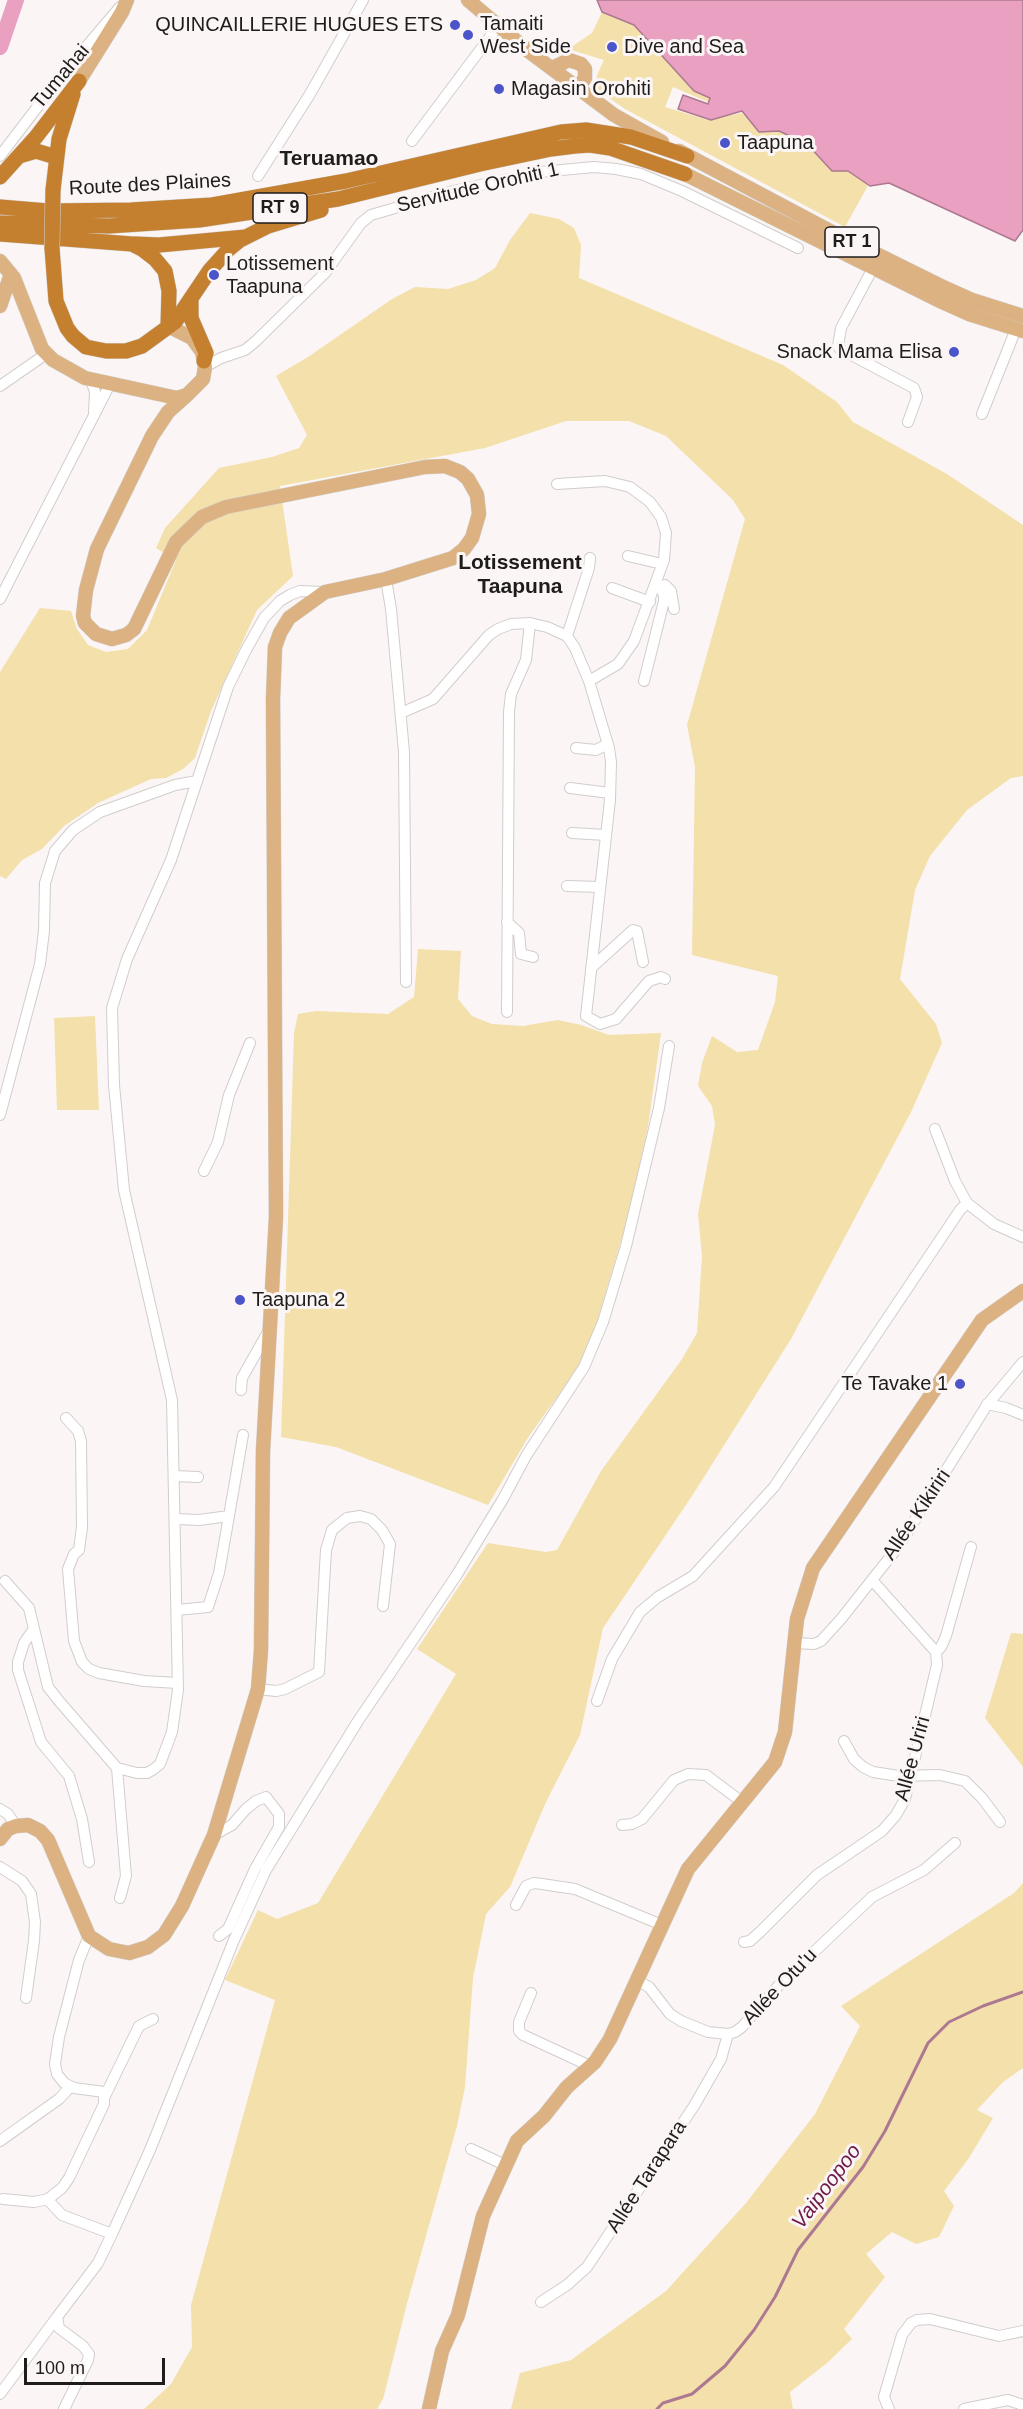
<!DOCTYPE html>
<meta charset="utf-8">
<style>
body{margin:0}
#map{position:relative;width:1023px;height:2409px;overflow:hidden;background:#fbf6f5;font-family:Arial,sans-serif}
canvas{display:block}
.scale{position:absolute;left:24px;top:2358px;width:141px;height:27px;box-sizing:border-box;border:3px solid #1e1d1c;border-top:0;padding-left:8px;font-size:18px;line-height:21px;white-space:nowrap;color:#1e1d1c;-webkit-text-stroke:4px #fbf6f5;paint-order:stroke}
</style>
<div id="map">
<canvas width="1023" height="2409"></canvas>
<div class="scale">100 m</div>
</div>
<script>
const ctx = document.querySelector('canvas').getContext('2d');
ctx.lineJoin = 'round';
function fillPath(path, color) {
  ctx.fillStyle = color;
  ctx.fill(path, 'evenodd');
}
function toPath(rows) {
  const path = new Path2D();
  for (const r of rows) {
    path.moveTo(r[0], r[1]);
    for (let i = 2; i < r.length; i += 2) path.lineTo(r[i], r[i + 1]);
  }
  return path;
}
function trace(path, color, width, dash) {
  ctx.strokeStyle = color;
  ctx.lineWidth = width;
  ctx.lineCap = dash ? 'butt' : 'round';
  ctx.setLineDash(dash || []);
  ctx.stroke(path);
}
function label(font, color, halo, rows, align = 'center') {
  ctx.font = font + ' Arial,sans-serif';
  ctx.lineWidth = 6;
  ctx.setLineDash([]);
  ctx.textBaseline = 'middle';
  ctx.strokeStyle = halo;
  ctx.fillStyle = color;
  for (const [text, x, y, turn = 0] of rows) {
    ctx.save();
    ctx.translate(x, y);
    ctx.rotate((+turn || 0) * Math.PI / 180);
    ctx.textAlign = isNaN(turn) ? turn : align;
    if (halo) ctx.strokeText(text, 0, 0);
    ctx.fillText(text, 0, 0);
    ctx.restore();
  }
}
fillPath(toPath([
 [602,12,634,25,694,90,710,97,710,102,708,102,673,87,665,107,708,120,742,113,759,132,793,129,870,182,845,227,625,109,599,91,596,85,597,75,604,60,568,49,592,33],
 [530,213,559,219,574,228,581,245,579,278,783,365,837,402,853,422,947,474,1023,525,1023,776,1011,778,967,810,930,856,915,890,900,979,936,1024,942,1043,911,1112,791,1339,692,1496,603,1628,580,1735,546,1802,510,1887,486,1914,473,1978,465,2087,457,2126,406,2307,383,2399,377,2409,144,2409,171,2384,192,2347,191,2305,275,2000,225,1980,258,1910,277,1919,318,1903,456,1674,417,1649,488,1543,546,1552,557,1550,601,1471,682,1359,697,1333,702,1256,698,1214,715,1125,712,1106,698,1086,702,1063,712,1036,737,1052,758,1050,775,1002,778,976,692,955,695,767,687,725,745,519,733,500,666,436,629,421,566,421,485,448,280,486,293,576,257,610,211,711,195,758,183,769,166,778,151,779,98,803,64,826,42,849,22,860,6,879,0,876,0,672,40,608,71,611,77,629,88,645,106,652,128,649,147,630,176,560,156,548,165,528,219,468,272,457,299,448,307,435,276,376,308,357,392,299,415,287,448,289,476,280,495,268,510,240],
 [418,949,461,951,458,999,472,1016,492,1024,523,1026,558,1020,581,1025,609,1035,661,1033,648,1127,630,1211,596,1325,581,1364,529,1436,488,1505,336,1447,281,1437,294,1033,298,1014,316,1011,388,1014,414,997],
 [95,1016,99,1110,57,1110,54,1018],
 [1011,1633,1023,1634,1023,1767,985,1718],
 [1023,1883,1023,2068,1003,2082,977,2110,993,2118,969,2158,944,2191,954,2206,939,2237,916,2244,892,2232,866,2254,885,2277,844,2329,852,2339,827,2363,790,2392,793,2409,511,2409,520,2373,571,2360,666,2291,746,2203,815,2114,860,2026,841,2006,1014,1893]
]), '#f3e0ab');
const water = toPath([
 [597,0,1023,0,1023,230,1015,241,889,183,870,186,848,171,832,171,807,144,779,131,759,132,742,111,711,120,678,109,683,95,708,104,710,98,694,91,634,25,602,12,597,0]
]);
fillPath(water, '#e9a0c1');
trace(water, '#ac7990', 1.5);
trace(toPath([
 [657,2409,663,2403,692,2394,725,2366,754,2330,775,2297,798,2250,863,2167,885,2131,928,2043,949,2022,983,2006,1023,1992]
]), '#ac7990', 3);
trace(toPath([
 [0,47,16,0]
]), '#e9a0c1', 16);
const minor = toPath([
 [412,141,498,26],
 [0,156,58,80,120,7],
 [258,176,310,94,363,0],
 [873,268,841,328,838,346,840,349,914,388,917,397,908,422],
 [205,367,221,358,245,350,256,341,325,273,361,223,371,215,453,191,540,172,594,167,616,169,641,174,682,191,798,248],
 [91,380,95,392,94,412],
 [0,386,46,354],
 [982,414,1016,329],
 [557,484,605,481,630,487,650,502,661,517,666,533,664,560,634,641,618,664,589,681],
 [628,556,662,564],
 [386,579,391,609,404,752,406,982],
 [660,587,665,585,671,591,674,609],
 [612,588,650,602],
 [0,599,110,384],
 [567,636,589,568,590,558],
 [644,681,664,601,664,595,660,587],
 [401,713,433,699,489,635,498,629,511,624,530,623,547,627,567,636,575,648,589,681,609,748,611,762,610,800,586,1016,600,1024,616,1019,649,981,661,977,665,979],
 [576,748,596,750,608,744],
 [570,788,610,793],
 [572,833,606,835],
 [567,886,600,887],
 [507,922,519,933,521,954,533,957],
 [591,968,633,930,637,931,643,962],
 [507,1012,509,712,511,694,526,660,530,623],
 [0,1115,40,964,44,931,45,883,55,851,73,830,100,812,175,785,197,781],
 [935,1129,955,1181,967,1203],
 [204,1171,218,1142,229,1095,250,1043],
 [241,1390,242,1378,269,1330],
 [987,1404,1006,1408,1023,1415],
 [66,1418,78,1431,81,1441,82,1527,79,1550,74,1554,68,1569,74,1641,82,1662,89,1669,99,1673,144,1681,178,1683],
 [174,1476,198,1477],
 [176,1519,199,1520,229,1516,243,1435],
 [872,1580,936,1652],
 [5,1581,29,1608,48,1687,59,1701,117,1768,137,1773,147,1773,154,1769,160,1764,172,1732,178,1690,172,1400,124,1190,114,1085,112,1008,127,959,171,860,228,687,246,650,264,618,280,601,290,595,300,591,325,592],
 [177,1610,208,1607,219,1573,229,1516],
 [33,1630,24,1643,18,1662,18,1670,41,1742,69,1776,82,1819,89,1862],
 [794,1643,814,1644,821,1641,841,1619,898,1547,987,1405,1023,1362],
 [258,1689,276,1691,285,1689,319,1672,326,1550,332,1530,347,1518,360,1516,371,1519,382,1530,390,1544,383,1606],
 [597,1701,612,1659,640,1612,658,1597,693,1576,774,1487,960,1210,967,1203,994,1224,1023,1237],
 [844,1741,854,1759,863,1767,873,1772,899,1776,940,1775,965,1781,982,1798,1000,1822],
 [117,1768,126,1876,120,1898],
 [0,1809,8,1814,16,1826],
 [622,1825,632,1824,642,1819,674,1780,688,1774,706,1775,742,1802],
 [214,1835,232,1825,246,1809,256,1801,266,1797,279,1814,279,1827,255,1869,228,1929,219,1936],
 [0,1867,22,1881,31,1894,35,1922,34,1941,26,1998],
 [516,1905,526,1886,534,1883,542,1884,575,1889,662,1925],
 [744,1942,750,1941,760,1932,817,1875,882,1831,896,1815,905,1799,937,1665,936,1652,941,1647,946,1636,971,1547],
 [638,1981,649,1987,670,2014,681,2021,708,2032,728,2034,735,2032,742,2027,779,1985,872,1897,924,1870,955,1843],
 [531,1993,519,2022,519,2031,523,2035,590,2066],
 [105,2096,139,2026,153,2019],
 [0,2141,59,2099,70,2087],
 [471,2149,505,2165],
 [3,2199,34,2202,48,2199,62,2188,69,2178,104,2104,104,2092,74,2088,64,2083,57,2074,55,2064,59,2037,79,1960,89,1936],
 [47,2199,62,2215,112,2234,98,2263,57,2317,59,2328,83,2346,89,2354,88,2360,64,2409],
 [112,2234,150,2150,234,1940,266,1870,358,1721,456,1576,503,1499,526,1456,584,1367,603,1322,626,1246,659,1108,669,1046],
 [541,2302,567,2285,587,2267,694,2106,721,2059,728,2034],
 [0,2394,57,2317],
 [889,2409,884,2397,886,2390,902,2335,911,2323,917,2320,930,2319,999,2336,1023,2331],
 [964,2409,1008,2400,1023,2405]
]);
const major = toPath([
 [468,0,527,50,614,115,662,142],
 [552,68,569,60,581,64,585,69,585,78,578,88,570,88],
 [79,81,122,12,127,0],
 [679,151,828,230,943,287,972,300,1023,316],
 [685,174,940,301,969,314,1023,331],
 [0,261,14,278,42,349,53,360,85,378,177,398,187,395,203,379,205,367,202,352,192,338,168,326],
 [0,306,11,274],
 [0,1839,8,1829,16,1826,28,1825,40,1831,48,1840,89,1936,109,1949,129,1953,148,1947,164,1935,182,1906,214,1835,258,1689,261,1650,263,1451,276,1217,273,699,275,647,280,633,289,618,325,592,386,579,453,558,464,549,472,538,479,514,477,495,468,479,460,472,445,466,425,467,226,507,202,517,176,542,134,629,126,635,112,639,96,634,85,623,83,616,86,590,97,549,152,436,168,412,187,395],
 [429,2409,442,2351,458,2315,483,2216,517,2141,544,2116,567,2087,595,2062,610,2039,688,1869,775,1762,785,1732,797,1619,813,1568,982,1320,1023,1291]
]);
const highway = toPath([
 [19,156,36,151,56,157],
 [0,177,36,137,79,81],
 [53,190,59,139,73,94],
 [0,207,48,211,131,210,212,205,346,181,561,132,586,130,631,137,687,156],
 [0,223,109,226,199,220,338,199,480,164,551,149,575,146,590,145,610,148,685,174],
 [0,234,132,244,142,249,155,259,165,271,169,291,168,326],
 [135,244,159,245,246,237],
 [52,248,56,301,67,328,73,336,86,347,106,351,126,351,142,346,175,322,210,270,229,249,240,240,268,226,321,210],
 [191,298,191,318,206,353,204,361]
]);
trace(minor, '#d1cdcb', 12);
trace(major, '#d2d2d2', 15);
trace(highway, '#d2d2d2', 16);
trace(minor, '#fff', 10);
trace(major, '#dcb282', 14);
trace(highway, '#c47f2f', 15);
const highwayBridge = toPath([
 [52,248,53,190]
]);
trace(highwayBridge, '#d2d2d2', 16, []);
trace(highwayBridge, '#c47f2f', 15);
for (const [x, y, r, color] of [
 [455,25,6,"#4c54c9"],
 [468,35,6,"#4c54c9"],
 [612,47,6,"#4c54c9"],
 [499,89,6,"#4c54c9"],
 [725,143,6,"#4c54c9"],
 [214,275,6,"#4c54c9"],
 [954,352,6,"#4c54c9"],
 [240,1300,6,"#4c54c9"],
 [960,1384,6,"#4c54c9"]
]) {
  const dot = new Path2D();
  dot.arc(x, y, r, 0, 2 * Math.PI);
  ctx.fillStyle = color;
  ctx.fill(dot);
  trace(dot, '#fbf6f5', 2);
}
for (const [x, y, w] of [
 [280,208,54],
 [852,242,54]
]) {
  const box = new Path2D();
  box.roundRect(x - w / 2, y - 15, w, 30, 4.5);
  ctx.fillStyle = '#fbf6f5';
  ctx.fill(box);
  trace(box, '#1e1d1c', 1.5);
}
label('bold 18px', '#1e1d1c', null, [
 ["RT 9",280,208],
 ["RT 1",852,242]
]);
label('20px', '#1e1d1c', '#fbf6f5', [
 ["Tamaiti",480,24],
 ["West Side",480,47],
 ["QUINCAILLERIE HUGUES ETS",443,25,"right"],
 ["Dive and Sea",624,47],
 ["Magasin Orohiti",511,89],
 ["Taapuna",737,143],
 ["Lotissement",226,264],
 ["Taapuna",226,287],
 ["Snack Mama Elisa",942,352,"right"],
 ["Taapuna 2",252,1300],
 ["Te Tavake 1",948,1384,"right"]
], 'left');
label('20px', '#1e1d1c', '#fbf6f5', [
 ["Tumahai",61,77,-50],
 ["Route des Plaines",150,185,-3],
 ["Servitude Orohiti 1",478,188,-13],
 ["Allée Kikiriri",917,1515,-56],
 ["Allée Uriri",913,1759,-75],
 ["Allée Otu'u",780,1987,-46],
 ["Allée Tarapara",647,2177,-57]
]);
label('bold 21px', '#1e1d1c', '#fbf6f5', [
 ["Teruamao",329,159],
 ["Lotissement",520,563],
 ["Taapuna",520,587]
]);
label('italic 21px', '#6d1a49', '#fbf6f5', [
 ["Vaipoopoo",827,2187,-53]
]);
</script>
